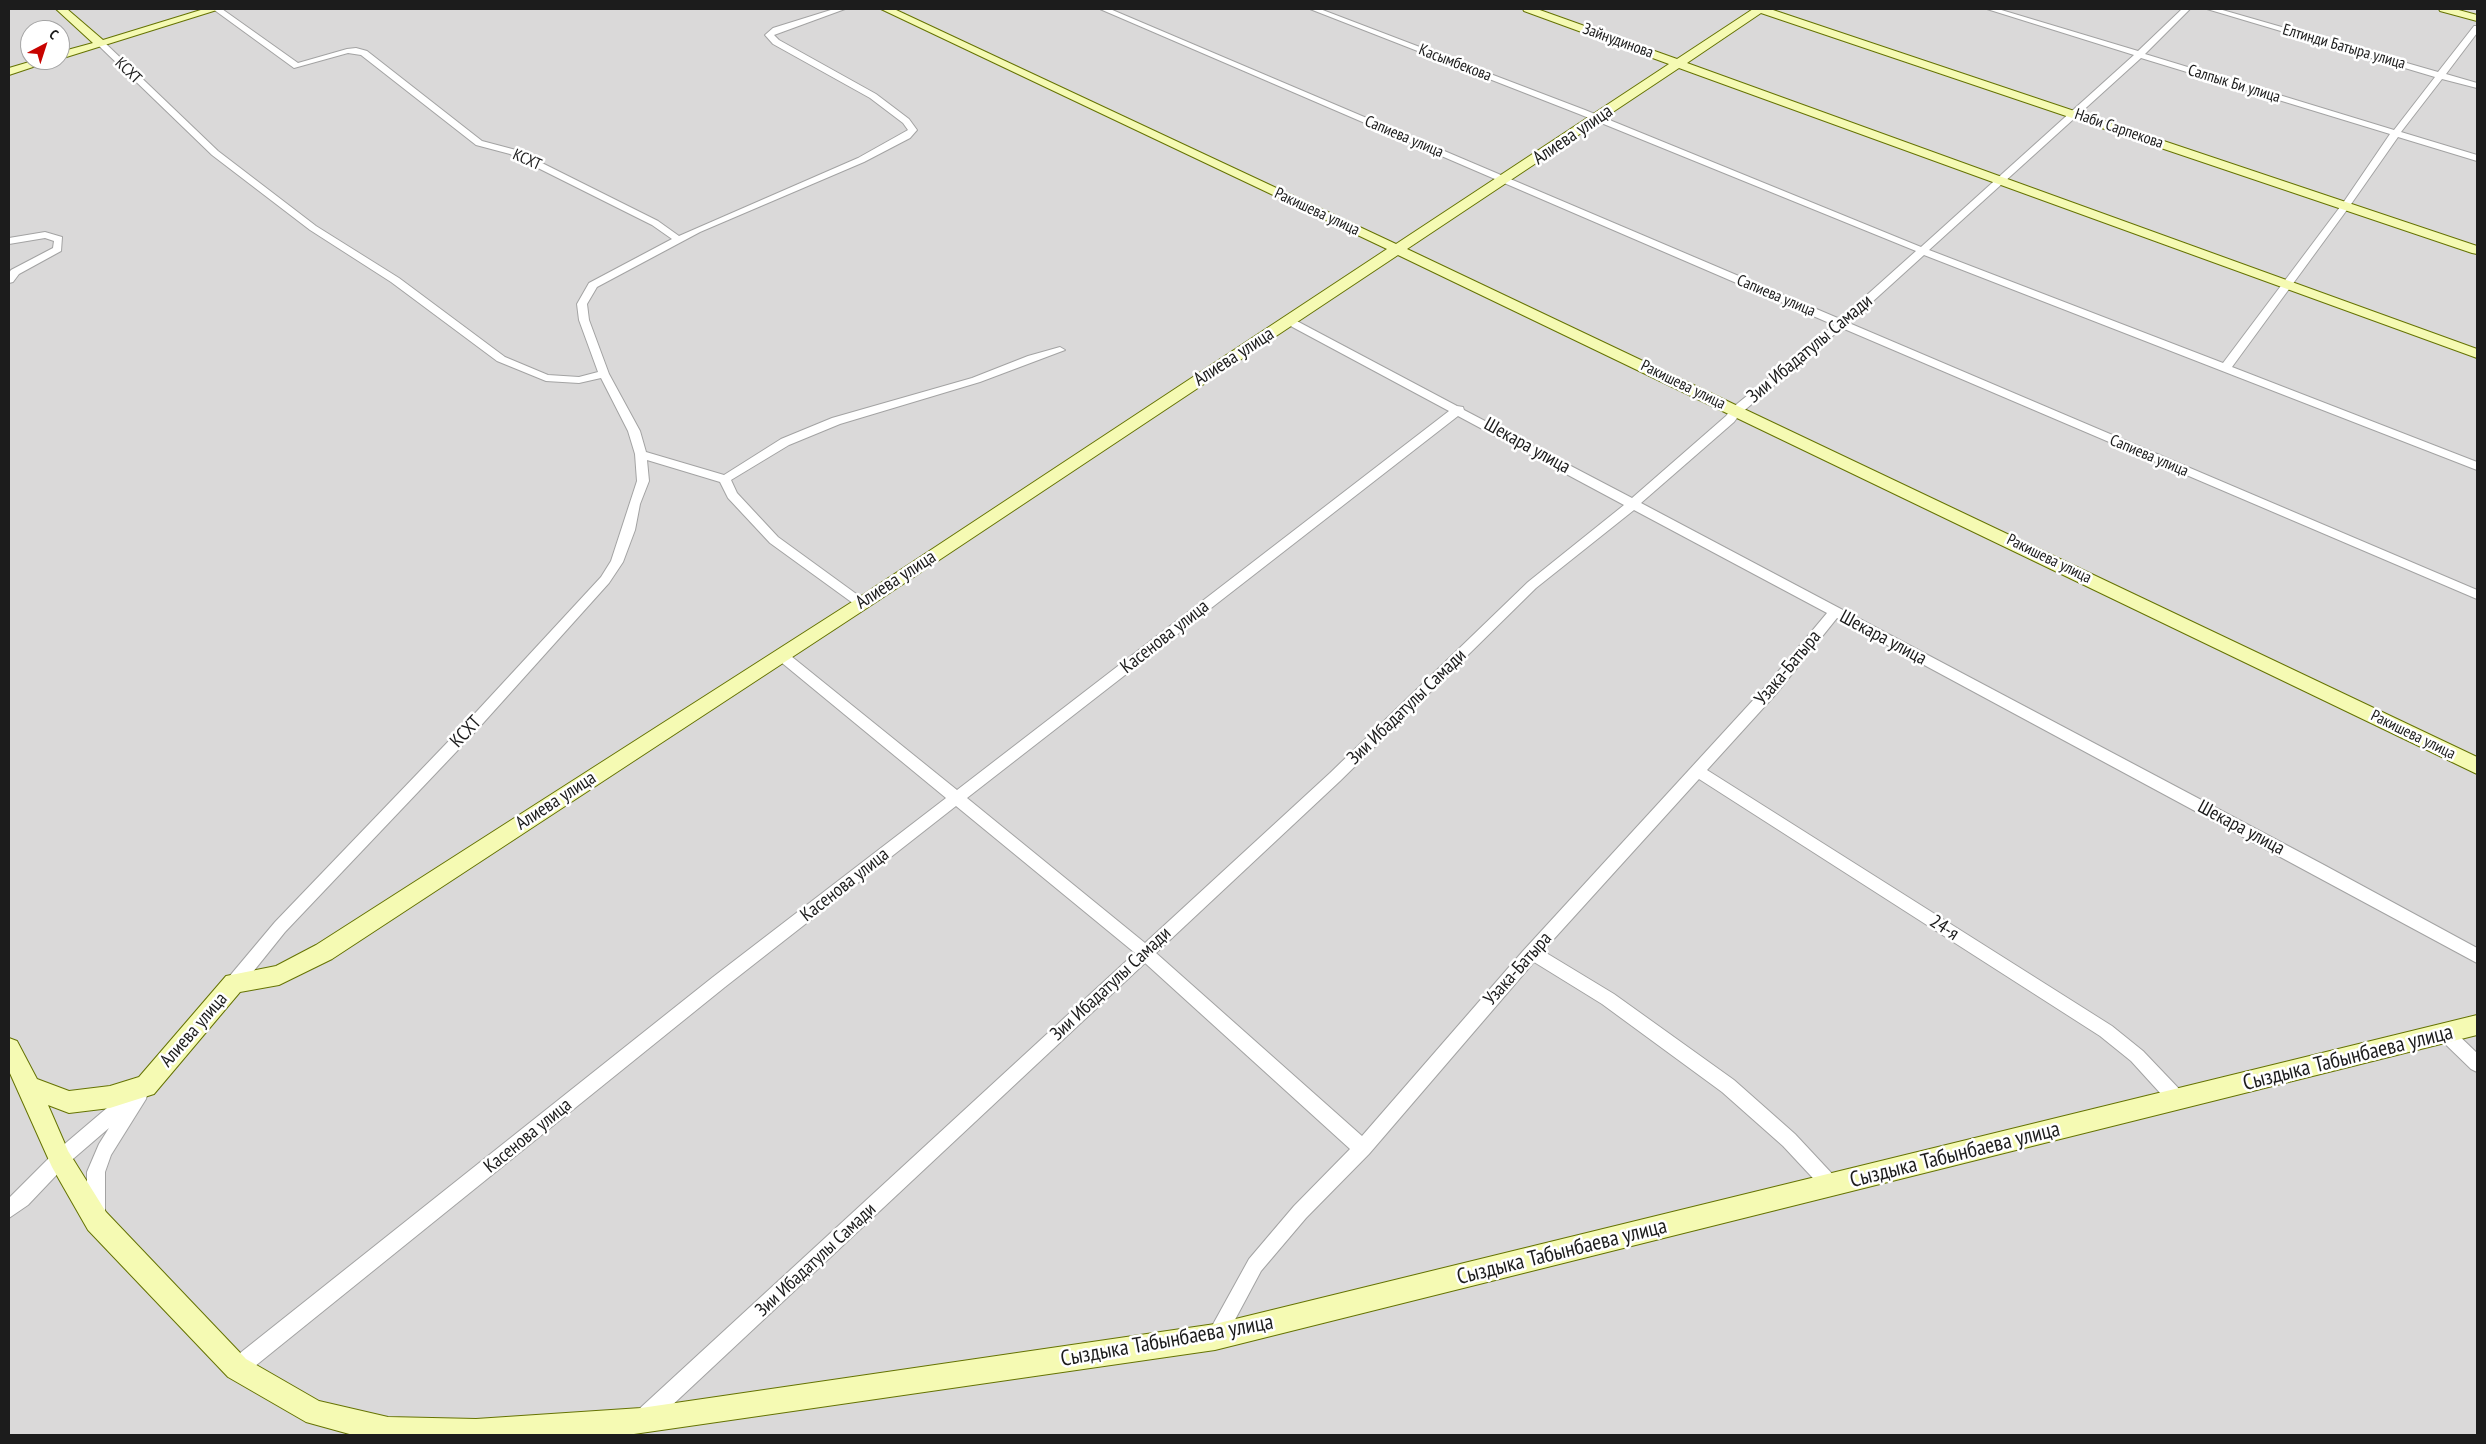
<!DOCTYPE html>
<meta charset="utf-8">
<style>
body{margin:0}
#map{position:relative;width:2486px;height:1444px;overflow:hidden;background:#eeeae2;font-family:"PT Sans Narrow",sans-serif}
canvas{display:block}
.frame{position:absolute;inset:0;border:10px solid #1c1c1c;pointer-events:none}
.north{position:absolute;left:20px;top:20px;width:50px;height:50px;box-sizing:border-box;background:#fff;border:1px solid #a4a4a4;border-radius:50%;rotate:40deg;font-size:14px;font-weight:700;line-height:20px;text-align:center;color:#1c1c1c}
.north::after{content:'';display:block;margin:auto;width:18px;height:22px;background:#c80300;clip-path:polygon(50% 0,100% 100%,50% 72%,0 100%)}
</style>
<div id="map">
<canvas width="2486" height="1444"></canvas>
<div class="frame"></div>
<div class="north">С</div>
</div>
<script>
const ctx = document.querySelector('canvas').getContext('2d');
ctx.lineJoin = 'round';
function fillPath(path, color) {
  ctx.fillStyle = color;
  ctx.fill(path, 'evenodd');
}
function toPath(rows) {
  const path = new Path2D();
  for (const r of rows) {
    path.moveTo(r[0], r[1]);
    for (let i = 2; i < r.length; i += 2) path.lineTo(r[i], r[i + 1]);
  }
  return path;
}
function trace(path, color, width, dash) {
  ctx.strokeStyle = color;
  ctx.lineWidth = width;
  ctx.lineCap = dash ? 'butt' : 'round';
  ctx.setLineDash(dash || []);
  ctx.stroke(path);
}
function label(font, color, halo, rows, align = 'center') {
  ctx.font = font + ' "PT Sans Narrow",sans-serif';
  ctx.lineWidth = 5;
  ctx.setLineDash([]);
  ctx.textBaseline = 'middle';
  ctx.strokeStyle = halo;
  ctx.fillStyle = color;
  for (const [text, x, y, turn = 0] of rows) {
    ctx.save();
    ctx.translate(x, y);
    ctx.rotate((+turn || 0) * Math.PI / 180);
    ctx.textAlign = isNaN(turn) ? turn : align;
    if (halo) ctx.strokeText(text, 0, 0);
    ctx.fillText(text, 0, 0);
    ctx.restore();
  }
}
fillPath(toPath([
 [9,9,2477,9,2477,1435,9,1435],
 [30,30,60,30,60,60,30,60]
]), '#dad9d9');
const street = toPath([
 [213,9,222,9,298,63,347,49,356,48,367,51,482,141,516,150,658,221,679,236,858,158,908,130,903,123,870,98,773,44,765,35,773,28,834,9,845,9,774,35,779,40,876,94,909,119,917,130,910,138,864,162,700,232,597,287,587,304,589,320,609,374,640,431,646,452,724,475,781,439,832,418,972,378,1028,356,1060,347,1065,350,980,382,840,424,789,445,731,480,737,493,778,537,866,601,867,604,866,607,861,609,770,543,728,498,720,482,647,460,649,481,640,504,635,530,623,562,609,583,476,731,285,932,240,988,234,990,228,988,226,983,228,978,275,922,466,723,601,577,611,561,637,481,635,454,628,431,601,378,579,383,546,381,497,361,391,282,310,230,212,155,97,44,104,42,218,151,316,226,399,278,505,357,548,375,579,377,598,372,579,320,577,304,589,283,672,239,652,225,510,154,476,145,361,55,348,53,294,68,213,9],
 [1100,9,1110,9,1840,319,1916,251,1579,114,1310,9,1320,9,1585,110,1921,247,2134,55,1987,9,1998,9,2138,51,2182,9,2190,9,2145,54,2394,130,2435,77,2207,9,2219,9,2438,72,2474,26,2477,26,2477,33,2446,74,2477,83,2477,88,2442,79,2401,132,2477,155,2477,161,2398,137,2349,207,2232,367,2477,462,2477,470,1924,255,1849,323,2477,590,2477,599,1842,328,1740,414,1734,422,1641,503,2324,865,2477,948,2477,963,1837,618,1776,694,1707,770,2112,1026,2143,1051,2184,1094,2186,1100,2184,1106,2178,1108,2172,1106,2131,1061,2100,1036,1699,779,1543,951,1614,994,1734,1080,1795,1134,1837,1179,1840,1185,1837,1191,1831,1194,1825,1191,1783,1146,1722,1092,1602,1004,1534,962,1369,1154,1306,1218,1261,1271,1222,1344,1215,1346,1208,1344,1206,1337,1249,1259,1294,1206,1350,1149,1145,963,652,1424,645,1427,638,1424,635,1417,638,1410,1135,953,956,806,725,987,244,1375,237,1378,230,1375,227,1368,230,1361,713,977,946,798,776,658,774,655,776,652,786,652,957,790,1449,411,1285,323,1285,319,1293,319,1457,406,1463,407,1464,410,1632,498,1726,416,1732,408,1834,325,1100,9],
 [2141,58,2390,134,2343,203,2223,363,1929,250,2141,58],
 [1458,416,1624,505,1528,582,1330,773,1145,943,967,798,1458,416],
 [1634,510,1827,613,1766,686,1523,951,1362,1136,1156,953,1340,781,1536,588,1634,510],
 [45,232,62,237,61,251,19,274,13,282,9,283,9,273,11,270,53,248,54,241,45,238,9,244,9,238,45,232],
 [2446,1026,2452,1029,2477,1053,2477,1072,2471,1069,2440,1039,2438,1034,2440,1029,2446,1026],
 [140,1083,146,1085,148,1091,146,1099,111,1155,105,1172,105,1213,102,1219,96,1222,90,1219,87,1213,87,1172,99,1144,109,1128,66,1165,28,1205,9,1218,9,1198,54,1153,134,1085,140,1083]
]);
const secondary = toPath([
 [56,9,67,9,103,40,204,9,220,9,60,59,60,52,93,43,56,9],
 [881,9,894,9,1396,244,1669,64,1524,11,1523,9,1537,9,1677,59,1753,9,1770,9,2477,246,2477,254,2472,253,1761,13,1687,63,2477,349,2477,358,1679,68,1407,249,2477,757,2477,774,1398,255,867,608,332,959,279,985,240,992,154,1094,110,1108,69,1113,48,1105,68,1151,106,1212,246,1359,319,1401,388,1417,476,1419,641,1408,1215,1324,2477,1015,2477,1035,1215,1350,627,1435,353,1435,306,1422,228,1377,88,1230,52,1167,9,1071,9,1038,17,1041,37,1079,69,1091,110,1086,139,1077,226,976,276,966,316,945,855,600,1387,249,881,9],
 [2439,9,2455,9,2477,15,2477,21,2440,11,2439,9],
 [36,60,54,60,9,75,9,68,36,60]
]);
trace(street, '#a3a3a3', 2);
trace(secondary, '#657303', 2);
fillPath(street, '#fff');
fillPath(secondary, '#f5fab3');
label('16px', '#1c1c1c', '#fff', [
 ["Зайнудинова",1618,41,20],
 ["Елтинди Батыра улица",2344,47,16],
 ["Касымбекова",1455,63,21],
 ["КСХТ",128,71,44],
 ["Салпык Би улица",2234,84,17],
 ["Наби Сарпекова",2119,129,19],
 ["Сапиева улица",1404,137,23],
 ["КСХТ",527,160,24],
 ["Ракишева улица",1317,212,25],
 ["Сапиева улица",1776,296,23],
 ["Ракишева улица",1683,385,26],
 ["Сапиева улица",2149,456,23],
 ["Ракишева улица",2049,559,26],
 ["Ракишева улица",2413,735,26]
]);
label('19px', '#1c1c1c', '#fff', [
 ["Алиева улица",1573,135,-34],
 ["Зии Ибадатулы Самади",1810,349,-40],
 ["Алиева улица",1234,357,-33],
 ["Шекара улица",1527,446,29],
 ["Алиева улица",896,580,-33],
 ["Касенова улица",1165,637,-38],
 ["Шекара улица",1883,638,28],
 ["Узака-Батыра",1788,668,-50],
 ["Зии Ибадатулы Самади",1407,707,-44],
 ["КСХТ",466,732,-47],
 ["Алиева улица",556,801,-33],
 ["Шекара улица",2241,828,28],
 ["Касенова улица",845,885,-38],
 ["24-я",1944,928,33],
 ["Узака-Батыра",1518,969,-48],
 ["Зии Ибадатулы Самади",1111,984,-43],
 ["Алиева улица",194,1030,-49],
 ["Касенова улица",528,1136,-39],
 ["Зии Ибадатулы Самади",816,1260,-43]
]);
label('22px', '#1c1c1c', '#fff', [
 ["Сыздыка Табынбаева улица",2348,1058,-14],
 ["Сыздыка Табынбаева улица",1955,1155,-14],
 ["Сыздыка Табынбаева улица",1562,1252,-14],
 ["Сыздыка Табынбаева улица",1167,1341,-10]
]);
</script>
